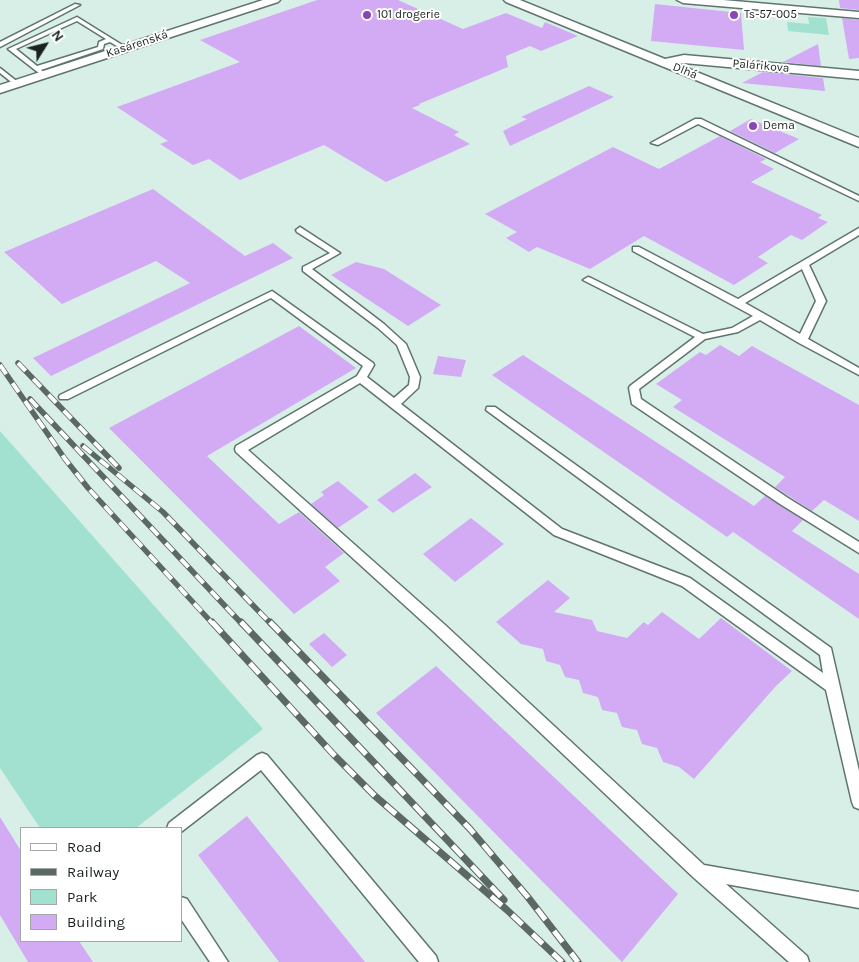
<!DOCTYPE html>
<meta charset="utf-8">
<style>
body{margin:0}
#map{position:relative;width:859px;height:962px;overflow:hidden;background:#d8efe8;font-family:Karla,sans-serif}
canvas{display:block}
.legend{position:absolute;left:20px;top:827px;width:162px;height:115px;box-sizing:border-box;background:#fff;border:1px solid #a3a7a5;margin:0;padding:6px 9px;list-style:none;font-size:15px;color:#19221f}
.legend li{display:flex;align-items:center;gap:10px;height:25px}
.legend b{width:25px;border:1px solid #a3a7a5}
.north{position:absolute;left:20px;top:20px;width:50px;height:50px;-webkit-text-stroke:4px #fff;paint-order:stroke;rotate:54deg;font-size:14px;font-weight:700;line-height:20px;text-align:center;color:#19221f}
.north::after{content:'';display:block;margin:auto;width:18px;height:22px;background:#19221f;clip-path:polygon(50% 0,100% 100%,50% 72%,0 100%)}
</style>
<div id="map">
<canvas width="859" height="962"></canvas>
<ul class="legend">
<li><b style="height:6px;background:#fff"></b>Road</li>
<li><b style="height:6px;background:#5b6864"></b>Railway</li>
<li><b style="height:14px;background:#a2e1cf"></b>Park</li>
<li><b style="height:14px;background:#d3abf5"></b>Building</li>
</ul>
<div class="north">N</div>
</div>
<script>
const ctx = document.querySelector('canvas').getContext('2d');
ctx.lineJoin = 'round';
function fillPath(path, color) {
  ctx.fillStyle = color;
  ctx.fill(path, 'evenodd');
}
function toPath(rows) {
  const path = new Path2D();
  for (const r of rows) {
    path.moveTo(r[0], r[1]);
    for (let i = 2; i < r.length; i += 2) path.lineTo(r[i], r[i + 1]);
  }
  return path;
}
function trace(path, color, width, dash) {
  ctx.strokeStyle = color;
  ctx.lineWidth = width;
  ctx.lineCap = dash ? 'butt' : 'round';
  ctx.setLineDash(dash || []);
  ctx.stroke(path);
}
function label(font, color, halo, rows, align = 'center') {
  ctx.font = font + ' Karla,sans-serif';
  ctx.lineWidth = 4;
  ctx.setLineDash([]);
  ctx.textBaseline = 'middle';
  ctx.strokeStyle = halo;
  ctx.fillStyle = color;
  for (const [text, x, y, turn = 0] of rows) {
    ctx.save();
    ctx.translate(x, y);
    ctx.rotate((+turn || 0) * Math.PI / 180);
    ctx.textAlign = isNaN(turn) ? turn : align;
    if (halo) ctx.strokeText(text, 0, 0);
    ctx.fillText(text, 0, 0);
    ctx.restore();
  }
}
fillPath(toPath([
 [808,17,826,18,829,35,788,31,787,22,809,24],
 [0,431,263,729,136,828,40,828,0,768]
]), '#a2e1cf');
fillPath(toPath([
 [317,0,398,0,463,29,506,13,542,28,545,22,578,36,541,51,530,46,506,56,508,67,419,104,420,105,412,108,459,132,454,135,470,144,386,182,324,145,240,180,209,159,193,165,160,144,168,141,117,107,240,62,200,40],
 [839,0,859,0,859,10,840,8],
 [655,4,741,13,744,50,651,41],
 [842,18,859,20,859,58,849,59],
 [818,44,821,66,783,62],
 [763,72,823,78,825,91,742,83],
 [589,86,614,97,510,146,503,131,527,119,521,117],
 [751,119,799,139,775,153,730,131],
 [720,136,766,159,760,162,774,169,751,182,822,215,818,218,828,222,802,240,791,235,758,257,768,263,734,285,644,236,590,269,537,247,529,252,506,238,517,232,485,214,613,147,659,169],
 [153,189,245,256,273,243,293,258,51,376,33,358,190,283,156,261,62,304,4,252],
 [356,262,384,269,441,305,408,326,331,275],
 [299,326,356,368,207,456,279,524,299,512,344,553,325,567,340,581,294,614,109,428],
 [720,345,739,356,752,346,859,405,859,521,824,500,812,511,775,487,785,477,673,407,682,400,656,384,700,352,706,355],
 [523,355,754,506,765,496,803,520,792,531,859,574,859,619,733,532,727,537,492,375],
 [438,356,466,360,461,377,433,374],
 [415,473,432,487,393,513,377,500],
 [338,481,369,507,338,528,311,504,324,495,321,492],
 [471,518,504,544,455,582,423,554],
 [548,580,570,598,554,612,592,620,597,631,627,638,644,622,648,625,662,612,699,639,721,618,792,671,776,686,694,779,679,767,663,762,657,748,642,744,637,730,622,727,617,713,602,710,598,697,583,693,579,680,565,677,560,665,546,661,543,649,521,644,496,622],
 [324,633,347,655,332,667,309,644],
 [436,666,678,894,622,962,376,713],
 [247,816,365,962,279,962,198,855],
 [0,817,21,851,21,941,79,941,93,962,28,962,0,915]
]), '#d3abf5');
const lane = toPath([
 [75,4,80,5,0,47,0,42,75,4],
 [77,17,127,48,122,49,110,42,104,44,103,49,41,70,47,75,44,77,8,49,77,17],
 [77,21,106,39,99,42,98,47,37,66,16,49,77,21],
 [0,68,19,83,19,85,15,85,0,73,0,68],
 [695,119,701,119,859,196,859,201,698,124,658,145,651,143,695,119],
 [300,227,340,253,312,269,384,324,406,344,420,377,418,388,401,404,562,529,690,578,823,673,820,655,486,410,487,407,495,407,831,648,859,771,859,809,854,807,852,802,826,690,682,586,554,535,360,383,248,450,444,624,704,865,859,892,859,908,726,884,807,956,809,962,789,962,694,878,434,632,236,452,235,449,236,446,357,376,363,366,271,298,68,399,60,399,59,397,60,395,272,291,373,363,374,365,367,377,394,398,409,385,410,377,397,345,378,328,303,271,303,267,330,253,297,232,296,230,300,227],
 [859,228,859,235,809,265,826,301,808,339,859,368,859,375,799,343,760,320,738,332,705,339,639,389,641,399,788,498,859,542,859,553,780,504,632,404,629,388,630,386,695,337,583,280,588,277,591,278,703,334,732,328,753,316,633,251,633,247,639,247,738,299,859,228],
 [802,269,816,301,800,334,745,303,802,269],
 [262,753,267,755,436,956,438,962,419,962,261,770,181,832,181,828,167,828,169,823,257,755,262,753],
 [181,897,187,899,228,962,210,962,181,919,181,897]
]);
const street = toPath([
 [263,0,280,0,278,2,0,93,0,85,263,0],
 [504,0,520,0,665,59,684,55,859,71,859,79,684,63,677,64,859,138,859,147,506,2,504,0],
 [677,0,723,0,859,12,859,18,683,3,677,0]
]);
trace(lane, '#5f746e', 3);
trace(street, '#5f746e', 3);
fillPath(lane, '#fff');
fillPath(street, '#fff');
const railFar1 = toPath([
 [18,363,119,468],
 [0,365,65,459,88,488,213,624],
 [30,399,242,624],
 [83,446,163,512,271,624]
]);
const rail = toPath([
 [212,622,334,755,375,796,507,910,562,962],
 [241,622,504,900],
 [270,622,470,829,527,896,578,962]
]);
trace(railFar1, '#5b6864', 5.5);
trace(rail, '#5b6864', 7);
trace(railFar1, '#fff', 4, [11]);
trace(rail, '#fff', 5, [14]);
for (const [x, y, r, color] of [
 [367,15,5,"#8945b8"],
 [734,15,5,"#8945b8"],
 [753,126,5,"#8945b8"]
]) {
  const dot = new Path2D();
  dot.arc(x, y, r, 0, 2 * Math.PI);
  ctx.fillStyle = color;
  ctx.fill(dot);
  trace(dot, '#fff', 2);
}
label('12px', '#19221f', '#fff', [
 ["101 drogerie",377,15],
 ["Ts-57-005",744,15],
 ["Dema",763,126]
], 'left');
label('12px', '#19221f', '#fff', [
 ["Kasárenská",137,44,-18],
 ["Palárikova",761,66,5],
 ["Dlhá",685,71,22]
]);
</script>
